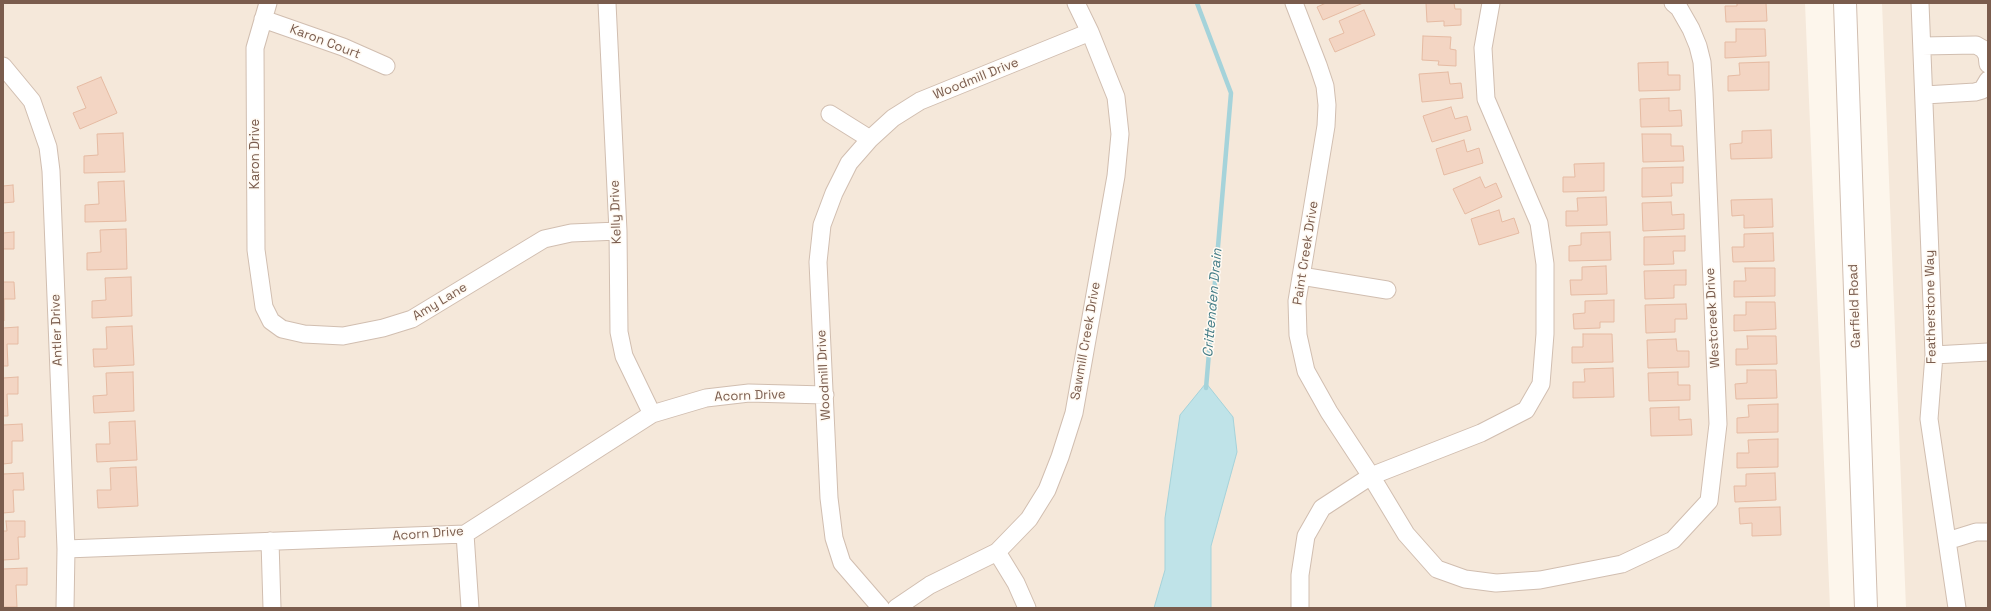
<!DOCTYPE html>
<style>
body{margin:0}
#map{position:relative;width:1991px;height:611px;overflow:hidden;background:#fdf6ec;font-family:"Space Grotesk",sans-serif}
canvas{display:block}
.frame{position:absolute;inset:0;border:4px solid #7a5c4d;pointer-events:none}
</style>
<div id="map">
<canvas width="1991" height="611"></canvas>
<div class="frame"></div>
</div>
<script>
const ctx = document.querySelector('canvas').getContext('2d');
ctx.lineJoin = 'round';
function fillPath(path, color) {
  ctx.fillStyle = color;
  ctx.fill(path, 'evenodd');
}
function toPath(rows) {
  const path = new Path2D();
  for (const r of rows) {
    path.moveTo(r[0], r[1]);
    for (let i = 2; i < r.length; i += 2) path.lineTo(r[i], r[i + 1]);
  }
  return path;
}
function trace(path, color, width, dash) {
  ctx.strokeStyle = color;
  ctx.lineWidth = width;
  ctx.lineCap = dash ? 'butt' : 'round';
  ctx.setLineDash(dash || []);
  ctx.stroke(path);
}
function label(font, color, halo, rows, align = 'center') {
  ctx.font = font + ' "Space Grotesk",sans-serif';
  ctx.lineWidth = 3;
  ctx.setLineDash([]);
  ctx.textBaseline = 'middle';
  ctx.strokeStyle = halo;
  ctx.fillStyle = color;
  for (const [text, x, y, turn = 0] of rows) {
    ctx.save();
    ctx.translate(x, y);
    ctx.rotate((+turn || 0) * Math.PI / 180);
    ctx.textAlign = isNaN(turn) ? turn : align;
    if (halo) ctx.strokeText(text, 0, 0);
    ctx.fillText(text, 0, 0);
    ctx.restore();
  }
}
fillPath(toPath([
 [3,3,1805,3,1830,608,3,608],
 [1882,3,1988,3,1988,608,1906,608]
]), '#f5e8da');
const water = toPath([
 [1206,383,1233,417,1237,452,1211,546,1211,608,1154,608,1165,570,1165,518,1180,415,1206,383]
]);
fillPath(water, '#bfe3e8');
trace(water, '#a5d3da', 1);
trace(toPath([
 [1197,3,1231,93,1206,388]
]), '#a5d3da', 4.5);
const building = toPath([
 [1326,3,1363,3,1323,20,1317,7,1326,3],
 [1426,3,1454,3,1455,9,1461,9,1461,25,1444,26,1444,21,1427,22,1426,3],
 [1737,3,1766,3,1767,21,1726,22,1725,6,1737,6,1737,3],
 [1364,10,1375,35,1335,52,1329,39,1344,33,1339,21,1364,10],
 [1736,29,1765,29,1766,56,1725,58,1725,42,1736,42,1736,29],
 [1423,36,1451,37,1450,49,1456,50,1456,66,1438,65,1439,61,1422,60,1423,36],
 [1668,62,1668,75,1680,75,1680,90,1639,91,1638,63,1668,62],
 [1769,62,1769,90,1728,91,1728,76,1740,75,1739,63,1769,62],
 [1448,72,1450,84,1461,83,1463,98,1422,102,1419,74,1448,72],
 [101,77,117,113,80,129,73,113,86,108,77,87,101,77],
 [1669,98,1669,111,1681,110,1682,126,1641,127,1640,99,1669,98],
 [1451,107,1455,119,1467,116,1471,130,1432,142,1423,116,1451,107],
 [1771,130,1772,158,1731,159,1730,144,1742,143,1742,131,1771,130],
 [123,133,125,172,84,173,84,156,98,155,97,134,123,133],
 [1642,134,1671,134,1671,146,1683,146,1684,161,1643,162,1642,134],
 [1464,140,1467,152,1479,148,1483,163,1444,175,1436,149,1464,140],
 [1604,163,1604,191,1563,192,1563,177,1575,177,1574,164,1604,163],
 [1683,167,1683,183,1671,183,1672,196,1642,197,1642,168,1683,167],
 [1480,177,1485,188,1496,183,1502,197,1465,214,1453,189,1480,177],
 [124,181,126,221,85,222,85,205,99,204,98,182,124,181],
 [13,185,14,202,3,203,3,225,3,186,13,185],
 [1606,197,1607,225,1566,226,1566,211,1578,211,1577,198,1606,197],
 [1772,199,1773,227,1744,228,1744,215,1732,216,1731,200,1772,199],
 [1671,202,1672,215,1684,214,1684,229,1643,231,1642,203,1671,202],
 [1499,210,1502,222,1514,218,1519,233,1479,245,1471,219,1499,210],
 [126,229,127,269,87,270,87,253,101,252,100,230,126,229],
 [14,232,14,249,3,249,3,271,3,233,14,232],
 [1610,232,1611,260,1569,261,1569,246,1581,245,1581,233,1610,232],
 [1773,233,1774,261,1733,262,1732,247,1744,247,1744,234,1773,233],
 [1685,236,1685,251,1673,251,1674,264,1644,265,1644,237,1685,236],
 [1606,266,1607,294,1571,295,1570,280,1582,280,1582,267,1606,266],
 [1745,268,1775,268,1775,296,1734,297,1734,281,1746,281,1745,268],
 [1686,270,1686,285,1674,285,1674,298,1645,299,1644,271,1686,270],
 [131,277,132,316,92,318,92,301,106,300,105,278,131,277],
 [3,282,14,282,15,299,4,299,4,321,3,321,3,282],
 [1614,300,1614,322,1600,322,1600,328,1574,329,1573,314,1585,313,1585,301,1614,300],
 [1746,302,1775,302,1776,329,1734,331,1734,315,1746,315,1746,302],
 [1686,304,1687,319,1675,319,1675,332,1646,333,1645,305,1686,304],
 [132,326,134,365,94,367,93,349,107,349,106,327,132,326],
 [18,327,18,344,7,344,8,366,3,366,3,328,18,327],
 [1583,334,1612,334,1613,362,1572,363,1572,347,1583,347,1583,334],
 [1747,336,1776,336,1777,364,1736,365,1736,349,1748,349,1747,336],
 [1676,339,1677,351,1689,351,1689,367,1648,368,1647,340,1676,339],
 [1613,368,1614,397,1573,398,1573,382,1585,382,1584,369,1613,368],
 [1747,370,1776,370,1777,398,1736,399,1735,384,1747,383,1747,370],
 [133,372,134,411,94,413,93,396,107,395,106,373,133,372],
 [1678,372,1678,385,1690,385,1690,400,1649,401,1648,373,1678,372],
 [18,377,18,394,7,394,8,416,3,416,3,378,18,377],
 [1778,404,1778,432,1737,433,1737,418,1749,417,1748,405,1778,404],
 [1679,407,1679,420,1691,419,1692,435,1651,436,1650,408,1679,407],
 [135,421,137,460,97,462,96,444,110,444,109,422,135,421],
 [22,424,23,441,12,441,12,463,3,464,3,425,22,424],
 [1778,439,1778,467,1737,468,1737,453,1749,453,1748,440,1778,439],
 [136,467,138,506,98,508,97,490,111,490,110,468,136,467],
 [23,473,24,490,13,490,14,512,3,513,3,474,23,473],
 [1775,473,1776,500,1735,502,1734,486,1746,486,1746,474,1775,473],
 [1780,507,1781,535,1752,536,1752,523,1740,524,1739,508,1780,507],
 [6,521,25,521,25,537,18,537,19,559,3,560,3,531,7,531,6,521],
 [27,568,27,585,16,585,17,607,3,607,3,569,27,568]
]);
fillPath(building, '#f3d5c3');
trace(building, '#e6bba3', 1);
const minor = toPath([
 [268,3,255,48,256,250,264,307,271,321,282,329,304,334,343,336,383,328,412,319,544,239,571,233,618,231],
 [607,3,618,231,619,332,624,356,652,414],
 [1294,3,1318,65,1325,86,1327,105,1326,126,1297,301,1298,335,1306,371,1329,412,1371,476,1481,433,1526,410,1541,384,1545,334,1545,264,1539,223,1486,99,1483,48,1491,3],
 [1920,3,1934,355,1929,419,1957,608],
 [263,19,343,47,386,66],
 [1922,46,1976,45,1983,49,1987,55,1988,64],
 [3,66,32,101,48,147,51,171,66,549,65,608],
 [1925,95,1975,92,1982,90,1988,80],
 [830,114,870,139],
 [1301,276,1387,290],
 [1934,355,1988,352],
 [465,534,470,608],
 [270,541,272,608],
 [1947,541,1976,532,1988,532],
 [66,549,465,534,652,414,706,398,749,393,825,395],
 [997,552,1016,583,1027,608],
 [881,608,842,563,834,538,829,498,818,262,822,225,834,193,849,163,870,139,893,118,920,101,1090,32],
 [896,608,930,585,997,552,1029,519,1047,490,1060,457,1074,413,1116,176,1120,134,1116,97,1090,32,1076,3],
 [1300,608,1300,575,1306,536,1322,508,1371,476,1406,534,1437,569,1465,579,1496,583,1540,580,1622,564,1673,540,1709,501,1718,424,1704,92,1702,62,1698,46,1691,29,1679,8,1673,3]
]);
const tertiary = toPath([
 [1845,3,1866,608]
]);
trace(minor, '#d1beb0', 19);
trace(tertiary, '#d1beb0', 24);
trace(minor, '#fff', 17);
trace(tertiary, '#fff', 22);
label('13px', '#7a5c4d', '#fffaf3', [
 ["Karon Court",325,42,21],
 ["Woodmill Drive",976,79,-22],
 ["Karon Drive",255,154,-90],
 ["Kelly Drive",616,212,-92],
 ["Paint Creek Drive",1306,253,-81],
 ["Amy Lane",440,302,-31],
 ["Garfield Road",1855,306,-92],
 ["Featherstone Way",1931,307,-91],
 ["Westcreek Drive",1713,318,-93],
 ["Antler Drive",57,330,-92],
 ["Sawmill Creek Drive",1086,341,-80],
 ["Woodmill Drive",824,375,-93],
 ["Acorn Drive",750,396,-2],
 ["Acorn Drive",428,534,-4]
]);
label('italic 14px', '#437c86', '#fffaf3', [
 ["Crittenden Drain",1213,303,-85]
]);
</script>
